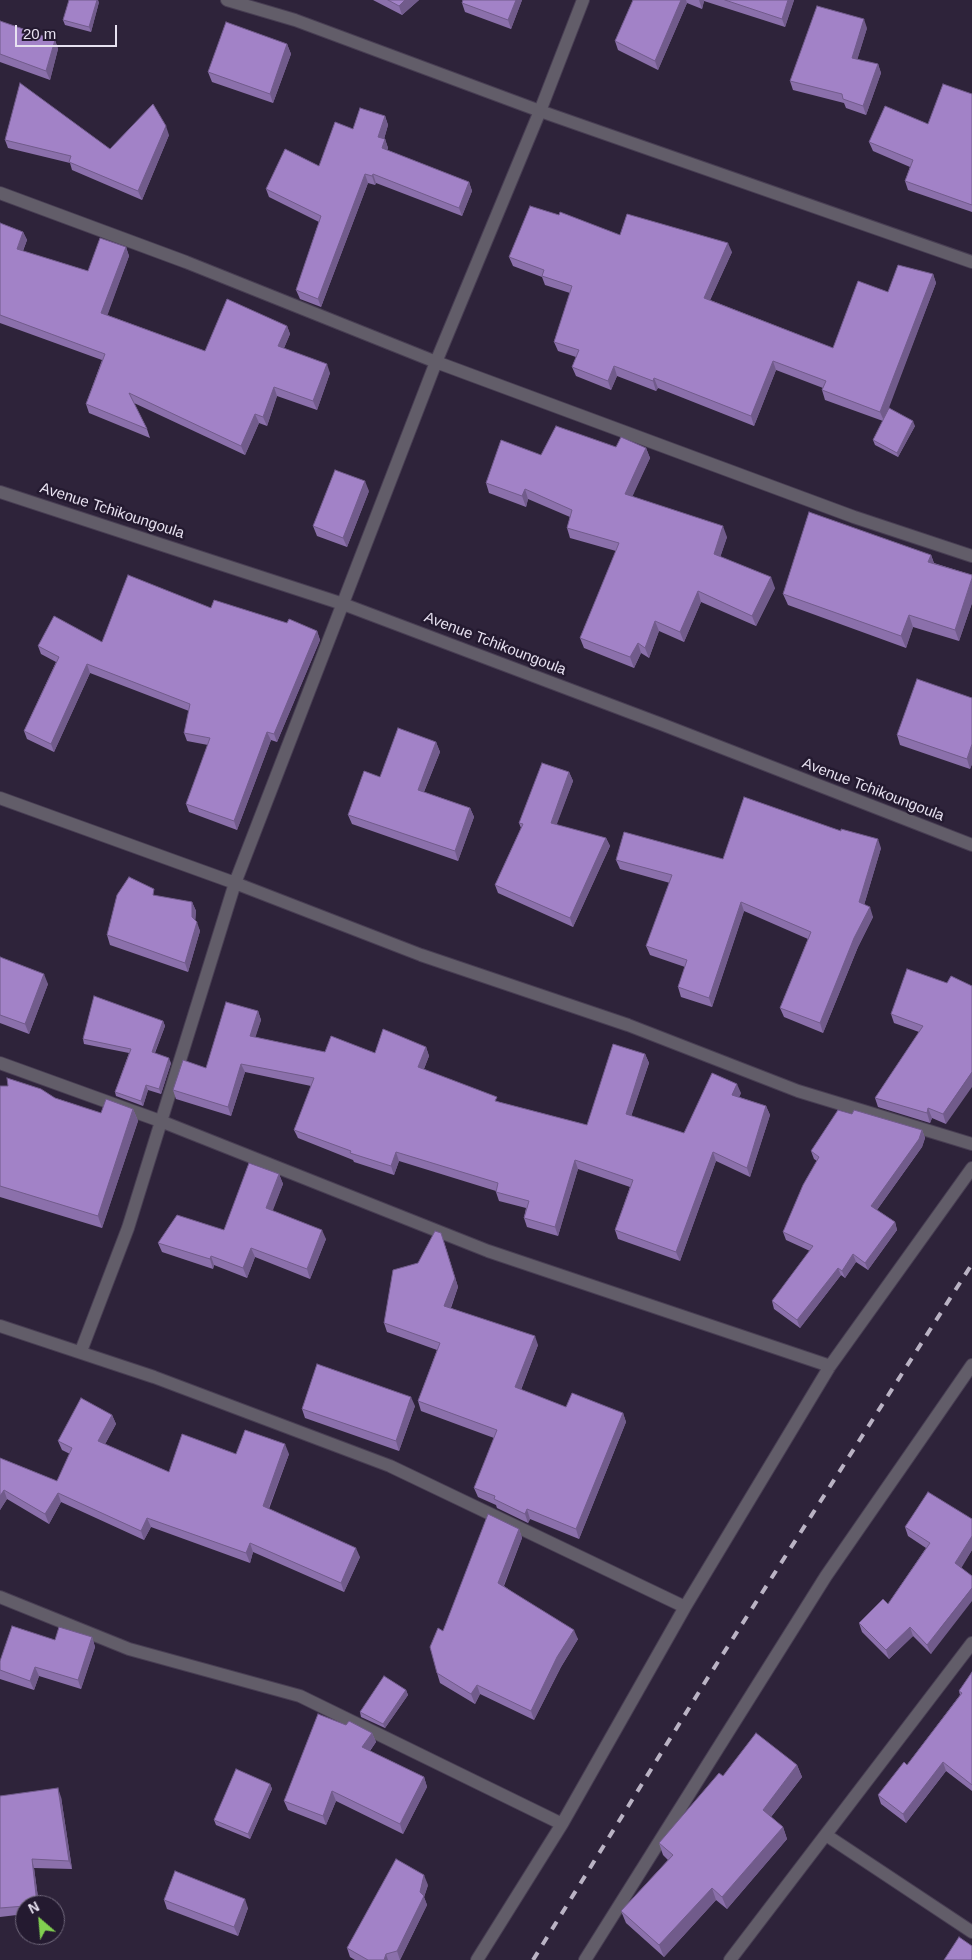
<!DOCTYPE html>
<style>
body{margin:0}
#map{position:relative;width:972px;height:1960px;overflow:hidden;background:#2e233a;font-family:Helvetica,sans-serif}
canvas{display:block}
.north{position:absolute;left:15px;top:1895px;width:50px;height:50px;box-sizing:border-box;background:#241a30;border:1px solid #726a7d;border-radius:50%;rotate:333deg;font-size:14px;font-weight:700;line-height:20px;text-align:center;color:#e7e1f0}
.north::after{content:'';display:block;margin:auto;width:18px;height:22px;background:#81d050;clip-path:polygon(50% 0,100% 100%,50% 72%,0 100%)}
.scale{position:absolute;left:15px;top:25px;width:102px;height:22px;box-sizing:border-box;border:2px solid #e7e1f0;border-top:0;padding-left:6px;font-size:15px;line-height:18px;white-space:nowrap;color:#e7e1f0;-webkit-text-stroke:4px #241a30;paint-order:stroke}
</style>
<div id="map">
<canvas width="972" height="1960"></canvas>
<div class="north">N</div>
<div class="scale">20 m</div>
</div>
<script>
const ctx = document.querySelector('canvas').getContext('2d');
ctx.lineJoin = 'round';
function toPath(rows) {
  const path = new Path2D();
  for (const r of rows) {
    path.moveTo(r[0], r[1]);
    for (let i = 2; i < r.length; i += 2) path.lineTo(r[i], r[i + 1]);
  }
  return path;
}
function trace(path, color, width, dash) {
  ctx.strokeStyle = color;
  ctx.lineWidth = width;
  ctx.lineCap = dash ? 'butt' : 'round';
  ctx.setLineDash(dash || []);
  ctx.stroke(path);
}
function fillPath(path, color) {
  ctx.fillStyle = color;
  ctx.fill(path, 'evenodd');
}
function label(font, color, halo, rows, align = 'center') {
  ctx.font = font + ' Helvetica,sans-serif';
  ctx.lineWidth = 5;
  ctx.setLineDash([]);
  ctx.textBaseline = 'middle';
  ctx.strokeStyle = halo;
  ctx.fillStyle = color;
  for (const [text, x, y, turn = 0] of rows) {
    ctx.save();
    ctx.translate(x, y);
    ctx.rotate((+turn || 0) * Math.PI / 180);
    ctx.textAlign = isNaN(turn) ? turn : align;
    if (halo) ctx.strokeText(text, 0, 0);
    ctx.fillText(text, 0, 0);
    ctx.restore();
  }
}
const minor = toPath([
 [227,0,295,20,540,111,972,262],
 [0,193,186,262,436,362,854,517,972,556],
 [0,492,343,604,661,724,972,845],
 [0,798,235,883,421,955,628,1025,798,1091,972,1144],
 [0,1063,163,1122,488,1251,830,1366],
 [0,1326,154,1377,390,1466,685,1607],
 [81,1351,128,1228,235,883,436,362,540,111,583,0],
 [0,1597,129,1649,300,1696,562,1824],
 [826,1835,972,1932],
 [477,1960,562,1824,685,1607,830,1366,972,1168],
 [585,1960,826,1576,972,1365],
 [730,1960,972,1643]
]);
trace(minor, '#483e53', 14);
trace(minor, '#625d69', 12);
trace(toPath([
 [533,1960,707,1679,972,1264]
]), '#bab3c4', 4, [9, 9]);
fillPath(toPath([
 [373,0,419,0,402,15],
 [463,0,522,0,511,29,465,12,462,3],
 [633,0,794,0,785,27,704,1,702,9,687,3,658,70,618,50,615,41],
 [99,2,91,32,65,25,63,20],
 [0,21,55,40,58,49,50,80,0,62],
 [867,28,857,60,878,64,881,73,866,115,846,108,844,103,793,90,790,81],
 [287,44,291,54,273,103,212,82,208,72],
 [972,94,972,212,908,190,905,181,910,167,873,151,869,142,928,124],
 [385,116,388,125,384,139,385,139,388,148,387,150,469,182,472,191,462,216,376,183,375,185,368,183,321,307,300,299,296,290,319,222,269,197,266,189,319,166,353,129],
 [169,135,142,200,72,170,70,163,8,148,5,140,110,149],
 [0,223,23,232,27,240,23,251,88,271,126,247,129,256,107,315,205,351,287,326,290,334,284,348,330,373,317,410,277,396,267,426,259,423,245,455,134,403,147,429,150,438,89,413,86,404,102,360,0,323],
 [620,235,732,252,710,300,833,348,888,292,933,274,936,283,885,416,915,426,898,457,875,445,873,440,883,421,825,400,822,390,823,388,776,370,754,426,658,388,656,391,617,376,611,390,576,376,572,367,576,357,558,351,554,342,570,293,545,285,542,277,513,266,509,257],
 [616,447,646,448,650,458,632,496,727,537,720,557,775,588,756,626,701,602,684,642,659,631,649,658,641,653,634,668,584,648,580,638,616,551,570,538,567,528,570,517,528,499,526,507,489,493,486,483],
 [369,491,347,547,317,536,313,526],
 [931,555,934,563,972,575,972,603,959,641,913,627,906,648,788,605,783,594],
 [211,608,287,623,317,631,320,640,277,742,271,740,237,830,189,812,186,804,208,745,187,741,184,733,189,711,90,673,54,752,27,739,24,731,56,662,41,654,38,646,102,642],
 [972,698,972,764,970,769,900,745,897,735],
 [436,742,440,752,424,792,470,808,474,817,458,861,352,824,348,815,380,777],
 [569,772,573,781,556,825,606,838,610,846,573,927,498,893,495,885,521,828,519,823],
 [881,848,864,905,873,917,858,947,823,1033,784,1017,780,1008,808,939,744,911,712,1007,681,997,678,987,685,967,650,955,646,946,670,883,620,869,616,860,723,859],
 [156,896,192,902,196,911,195,920,200,931,188,972,110,945,107,935],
 [0,957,48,984,29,1034,0,1023],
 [947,983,946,1124,932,1118,930,1123,878,1107,875,1098,919,1032,894,1023,891,1014],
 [258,1011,261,1020,255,1037,325,1052,375,1053,426,1047,429,1056,424,1069,499,1102,587,1125,645,1054,649,1063,631,1116,684,1133,741,1093,739,1097,766,1106,770,1115,750,1177,716,1161,680,1261,618,1239,615,1230,630,1187,578,1169,558,1236,527,1227,524,1218,526,1208,499,1201,496,1192,496,1191,399,1161,394,1175,354,1162,353,1160,298,1138,294,1130,311,1086,245,1072,231,1116,176,1099,173,1090,206,1068],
 [163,1021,165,1026,155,1053,171,1063,161,1094,148,1090,143,1106,116,1096,115,1092,129,1053,84,1044,83,1039],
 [0,1086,55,1098,101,1113,133,1109,138,1121,102,1228,0,1197,0,1198],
 [852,1114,922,1130,925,1138,922,1147,877,1210,895,1222,897,1230,868,1270,856,1262,845,1278,841,1275,800,1328,774,1309,772,1301,810,1251,786,1240,783,1232,817,1161,814,1159,811,1151],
 [279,1174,283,1184,272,1211,326,1239,310,1279,255,1257,247,1278,214,1265,213,1269,162,1252,158,1243,224,1230],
 [444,1242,458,1287,451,1308,538,1345,521,1390,566,1407,623,1413,626,1422,579,1539,530,1519,528,1523,497,1508,496,1505,478,1497,474,1488,494,1438,421,1411,418,1401,437,1350,387,1332,384,1323,418,1263],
 [415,1406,399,1451,305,1418,302,1409],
 [112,1415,116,1424,105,1444,169,1472,236,1454,289,1454,269,1509,360,1557,344,1592,253,1552,250,1563,151,1527,144,1540,61,1502,49,1524,7,1499,0,1510,0,1458,57,1481,70,1454,62,1450,58,1441],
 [972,1519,972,1550,961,1567,931,1654,913,1636,889,1659,862,1632,859,1623,888,1604,926,1548,908,1536,905,1527],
 [519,1529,522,1538,504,1586,578,1639,561,1667,534,1720,480,1694,475,1704,440,1683,437,1673,443,1631],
 [92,1637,95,1647,81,1689,39,1676,34,1690,0,1679,0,1661],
 [972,1672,972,1791,946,1771,906,1823,881,1804,878,1795,907,1765,960,1695,959,1691],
 [406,1690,408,1695,385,1728,361,1717,360,1712],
 [346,1725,372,1733,376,1742,370,1751,424,1777,427,1787,403,1834,336,1801,326,1825,288,1810,284,1801],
 [797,1765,802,1777,771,1817,783,1827,787,1839,727,1909,716,1900,664,1957,626,1923,621,1911,668,1860,663,1855,659,1843,723,1776],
 [270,1784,272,1789,250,1839,216,1825,214,1820],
 [0,1796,61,1797,72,1869,34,1868,39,1905,25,1905,25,1914,0,1917],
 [428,1885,424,1897,427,1905,400,1960,355,1960,350,1957,347,1948],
 [164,1900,248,1908,238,1936,167,1909]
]), '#8b70ab');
fillPath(toPath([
 [97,0,98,0,99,2,91,32,89,27],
 [405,0,419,0,402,15,399,6],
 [516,0,522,0,511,29,508,20],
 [681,0,686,0,687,3,658,70,655,61],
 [699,0,704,0,704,1,702,9],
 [788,0,794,0,785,27,782,19],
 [864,19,867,28,855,67,852,58],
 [55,40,58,49,50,80,46,71],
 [287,44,291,54,273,103,270,94],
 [878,64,881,73,866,115,863,106],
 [385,116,388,125,382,146,378,137],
 [166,126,169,135,142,200,138,191],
 [385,139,388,148,385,157,382,148],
 [365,174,368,183,321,307,318,299],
 [373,174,376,183,375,185,372,176],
 [469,182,472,191,462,216,459,208],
 [23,232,27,240,20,258,17,249],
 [728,243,732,252,707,307,704,298],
 [126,247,129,256,105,322,101,313],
 [933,274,936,283,884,421,880,412],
 [287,326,290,334,281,355,278,346],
 [773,361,776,370,754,426,751,416],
 [327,364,330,373,317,410,313,401],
 [614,366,617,376,611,390,608,381],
 [654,378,658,388,656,391,653,381],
 [274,387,277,396,267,426,263,417],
 [255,414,259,423,245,455,241,446],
 [913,421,915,426,898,457,897,453],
 [646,448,650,458,629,504,625,494],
 [365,481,369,491,347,547,343,538],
 [525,489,528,499,526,507,522,496],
 [723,526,727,537,718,564,714,554],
 [931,555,935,567,928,562],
 [771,577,775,588,756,626,752,616],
 [972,578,972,603,959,641,955,630],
 [698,591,701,602,684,642,680,632],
 [909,615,913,627,906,648,901,636],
 [655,621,659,631,649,658,645,648],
 [317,631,320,640,277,742,274,734],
 [638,643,641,653,634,668,630,657],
 [87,664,90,673,54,752,51,744],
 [267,732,271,740,237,830,234,821],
 [436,742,440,752,421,799,418,790],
 [972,744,972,764,970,769,967,759],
 [569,772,573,781,554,832,551,823],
 [470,808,474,817,458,861,455,851],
 [606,838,610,846,573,927,570,918],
 [878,839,881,848,862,912,859,902],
 [192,902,196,911,195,926,192,917],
 [741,902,744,911,712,1007,709,998],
 [870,907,873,917,858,947,823,1033,820,1023,854,938],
 [197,922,200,931,188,972,185,963],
 [44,974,48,984,29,1034,25,1024],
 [258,1011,261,1020,253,1045,250,1036],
 [163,1021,165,1026,153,1057,152,1052],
 [426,1047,429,1056,421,1076,418,1067],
 [645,1054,649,1063,629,1123,626,1114],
 [169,1058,171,1063,161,1094,159,1089],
 [241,1064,245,1072,231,1116,228,1107],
 [972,1072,972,1087,946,1124,943,1114],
 [737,1084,741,1093,736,1104,732,1095],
 [146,1085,148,1090,143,1106,141,1101],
 [766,1106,770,1115,750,1177,747,1168],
 [928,1108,932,1118,930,1123,927,1113],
 [133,1109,138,1121,102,1228,98,1216],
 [922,1130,925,1138,922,1147,874,1214,871,1206],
 [396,1152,399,1161,394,1175,391,1166],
 [713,1152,716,1161,680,1261,676,1252],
 [575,1160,578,1169,558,1236,555,1227],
 [279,1174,283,1184,270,1218,266,1208],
 [895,1222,897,1230,868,1270,865,1263],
 [322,1230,326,1239,310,1279,307,1269],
 [441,1233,458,1287,448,1315,444,1306],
 [251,1248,255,1257,247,1278,243,1268],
 [853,1254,856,1262,845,1278,842,1271],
 [211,1256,214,1265,213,1269,210,1259],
 [838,1268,841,1275,800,1328,797,1320],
 [535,1336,538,1345,518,1397,515,1387],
 [411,1397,415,1406,399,1451,396,1441],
 [623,1413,626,1422,579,1539,576,1529],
 [112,1415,116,1424,102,1450,98,1441],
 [285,1444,289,1454,266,1515,263,1506],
 [4,1490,7,1499,0,1510,0,1496],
 [58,1493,61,1502,49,1524,45,1514],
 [527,1509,530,1519,528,1523,525,1514],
 [147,1518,151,1527,144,1540,141,1531],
 [519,1529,522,1538,501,1592,498,1583],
 [972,1536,972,1550,959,1572,955,1563],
 [250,1543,253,1552,250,1563,246,1553],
 [356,1548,360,1557,344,1592,341,1583],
 [972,1588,972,1601,931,1654,927,1645],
 [910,1627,913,1636,889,1659,886,1650],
 [574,1630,578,1639,561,1667,534,1720,531,1711,557,1657],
 [92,1637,95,1647,81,1689,78,1680],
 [35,1667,39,1676,34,1690,30,1681],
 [477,1685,480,1694,475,1704,471,1694],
 [406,1690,408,1695,385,1728,383,1724],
 [372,1733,376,1742,366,1756,362,1747],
 [943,1762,946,1771,906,1823,903,1814],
 [797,1765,802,1777,767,1822,763,1810],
 [424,1777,427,1787,403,1834,400,1824],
 [270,1784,272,1789,250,1839,248,1834],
 [58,1788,61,1797,72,1869,69,1861],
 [332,1791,336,1801,326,1825,323,1816],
 [783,1827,787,1839,727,1909,722,1897],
 [32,1859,34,1868,39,1905,37,1905],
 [424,1875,428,1885,424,1897,427,1905,400,1960,397,1951,420,1892],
 [712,1888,716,1900,664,1957,659,1945],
 [245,1899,248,1908,238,1936,234,1927],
 [386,1954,388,1960,384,1960]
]), '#715b8b');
const building = toPath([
 [69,0,97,0,89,27,63,20,69,0],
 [388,0,405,0,399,6,388,0],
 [463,0,516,0,508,20,462,3,463,0],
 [633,0,681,0,655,61,615,41,633,0],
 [725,0,788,0,782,19,725,0],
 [817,6,864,19,852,58,878,64,863,106,843,99,842,94,790,81,817,6],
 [0,21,55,40,46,71,0,54,0,21],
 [226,22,287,44,270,94,208,72,226,22],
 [20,83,110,149,153,104,166,126,138,191,69,162,71,156,5,140,20,83],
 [943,84,972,94,972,205,905,181,913,160,869,142,885,106,928,124,943,84],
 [360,108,385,116,378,137,385,139,382,148,469,182,459,208,373,174,372,176,365,174,318,299,296,290,321,216,266,189,285,149,319,166,335,122,353,129,360,108],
 [530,206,559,215,560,212,620,235,627,214,728,243,704,298,833,348,858,281,888,292,898,265,933,274,880,412,822,390,826,381,773,361,751,416,654,378,653,381,614,366,608,381,572,367,579,350,554,342,572,286,542,276,544,270,509,257,530,206],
 [0,223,23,232,17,249,88,271,100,238,126,247,101,313,205,351,227,299,287,326,278,346,327,364,313,401,274,387,263,417,255,414,241,446,129,393,147,429,86,404,105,354,0,315,0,223],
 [889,408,913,421,897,453,873,440,889,408],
 [556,426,616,447,621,437,646,448,625,494,723,526,714,554,771,577,752,616,698,591,680,632,655,621,645,648,638,643,630,657,580,638,619,543,567,528,572,510,525,489,522,496,486,483,501,440,541,455,556,426],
 [335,470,365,481,343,538,313,526,335,470],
 [809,512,931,555,928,562,972,575,972,578,955,630,909,615,901,636,783,594,809,512],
 [128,575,211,608,214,600,287,623,289,619,317,631,274,734,267,732,234,821,186,804,210,738,184,733,190,704,87,664,51,744,24,731,59,657,38,646,54,616,102,642,128,575],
 [917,679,972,698,972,744,967,759,897,735,917,679],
 [398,728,436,742,418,790,470,808,455,851,348,815,364,771,380,777,398,728],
 [542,763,569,772,551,823,606,838,570,918,495,885,523,824,519,823,542,763],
 [744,797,841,831,841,829,878,839,859,902,870,907,854,938,820,1023,780,1008,811,932,741,902,709,998,678,987,687,960,646,946,672,875,616,860,624,832,723,859,744,797],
 [129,877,154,889,153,895,192,902,192,917,197,922,185,963,107,935,117,895,129,877],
 [0,957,44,974,25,1024,0,1015,0,957],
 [907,969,947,983,951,976,972,986,972,1072,943,1114,928,1108,927,1113,875,1098,923,1026,891,1014,907,969],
 [94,996,163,1021,152,1052,169,1058,159,1089,146,1085,141,1101,115,1092,131,1049,83,1039,94,996],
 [226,1002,258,1011,250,1036,325,1052,331,1036,375,1053,383,1029,426,1047,418,1067,497,1097,495,1101,587,1125,613,1044,645,1054,626,1114,684,1133,712,1073,737,1084,732,1095,766,1106,747,1168,713,1152,676,1252,615,1230,633,1180,575,1160,555,1227,524,1218,529,1201,496,1192,498,1183,396,1152,391,1166,350,1153,351,1151,294,1130,314,1078,241,1064,228,1107,173,1090,183,1060,206,1068,226,1002],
 [7,1078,41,1089,55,1098,101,1113,106,1099,133,1109,98,1216,0,1186,0,1086,8,1086,7,1078],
 [838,1110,852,1114,854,1110,922,1130,919,1139,871,1206,895,1222,865,1263,853,1254,842,1271,838,1268,797,1320,772,1301,813,1246,783,1232,803,1185,819,1157,811,1151,838,1110],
 [249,1163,279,1174,266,1208,322,1230,307,1269,251,1248,243,1268,211,1256,210,1259,158,1243,177,1215,224,1230,249,1163],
 [435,1231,441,1233,455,1278,444,1306,535,1336,515,1387,566,1407,572,1393,623,1413,576,1529,527,1509,525,1514,494,1499,495,1496,474,1488,497,1430,418,1401,440,1343,384,1323,393,1270,418,1263,435,1231],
 [317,1364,411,1397,396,1441,302,1409,317,1364],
 [81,1398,112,1415,98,1441,169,1472,182,1434,236,1454,245,1430,285,1444,263,1506,356,1548,341,1583,250,1543,246,1553,147,1518,141,1531,58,1493,45,1514,4,1490,0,1496,0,1458,57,1481,72,1448,58,1441,81,1398],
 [928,1492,972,1519,972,1536,955,1563,972,1576,972,1588,927,1645,910,1627,886,1650,859,1623,883,1599,888,1604,930,1543,905,1527,928,1492],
 [488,1514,519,1529,498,1583,574,1630,557,1657,531,1711,477,1685,471,1694,437,1673,430,1647,438,1628,443,1631,488,1514],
 [12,1626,55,1640,59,1627,92,1637,78,1680,35,1667,30,1681,0,1670,0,1661,12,1626],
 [972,1672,972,1785,943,1762,903,1814,878,1795,904,1762,907,1765,962,1693,959,1691,972,1672],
 [384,1676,406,1690,383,1724,360,1712,384,1676],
 [318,1714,346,1725,349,1721,372,1733,362,1747,424,1777,400,1824,332,1791,323,1816,284,1801,318,1714],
 [756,1733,797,1765,763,1810,783,1827,722,1897,712,1888,659,1945,621,1911,673,1855,659,1843,719,1773,723,1776,756,1733],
 [236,1769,270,1784,248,1834,214,1820,236,1769],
 [58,1788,69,1861,32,1859,37,1904,25,1905,25,1906,0,1908,0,1796,58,1788],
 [396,1859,424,1875,420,1892,424,1896,397,1951,386,1954,384,1960,368,1960,347,1948,396,1859],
 [175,1871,245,1899,234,1927,164,1900,175,1871],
 [959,1937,972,1946,972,1960,944,1960,959,1937]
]);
fillPath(building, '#a282c7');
trace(building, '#715b8b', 1);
label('15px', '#e7e1f0', '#241a30', [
 ["Avenue Tchikoungoula",112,511,18],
 ["Avenue Tchikoungoula",495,644,21],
 ["Avenue Tchikoungoula",873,790,21]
]);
</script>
